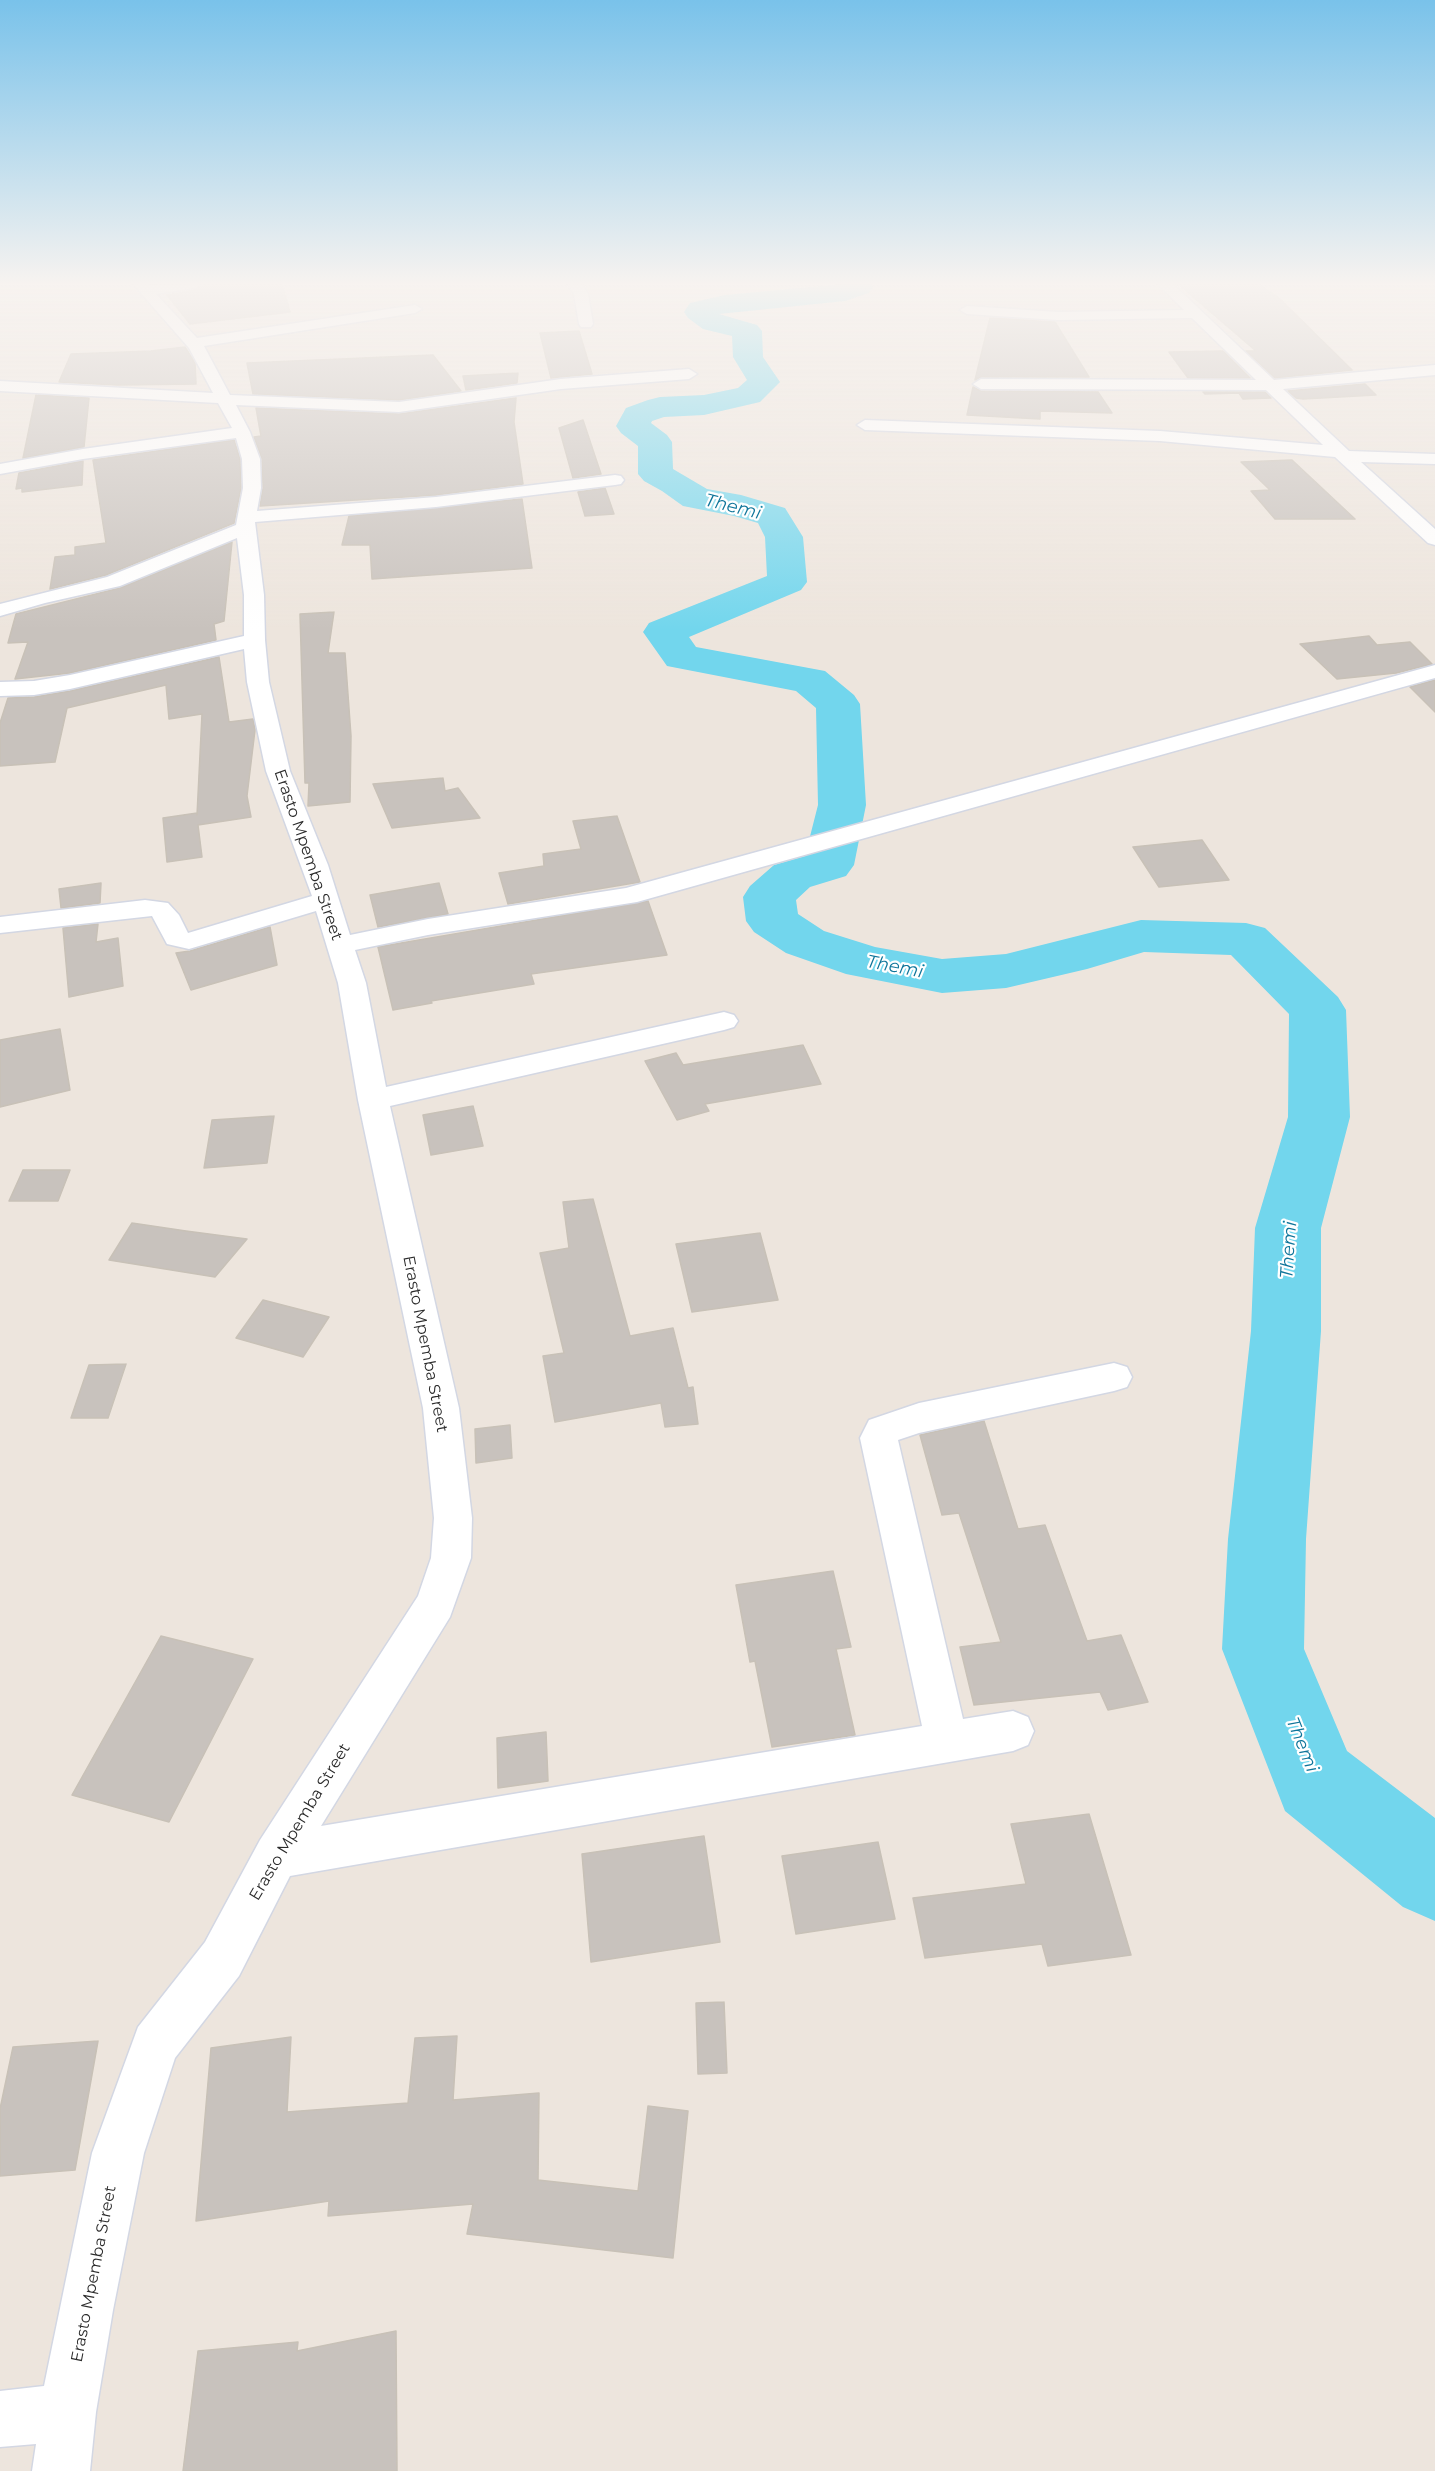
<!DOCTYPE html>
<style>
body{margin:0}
canvas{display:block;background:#ede5dd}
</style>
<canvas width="1435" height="2471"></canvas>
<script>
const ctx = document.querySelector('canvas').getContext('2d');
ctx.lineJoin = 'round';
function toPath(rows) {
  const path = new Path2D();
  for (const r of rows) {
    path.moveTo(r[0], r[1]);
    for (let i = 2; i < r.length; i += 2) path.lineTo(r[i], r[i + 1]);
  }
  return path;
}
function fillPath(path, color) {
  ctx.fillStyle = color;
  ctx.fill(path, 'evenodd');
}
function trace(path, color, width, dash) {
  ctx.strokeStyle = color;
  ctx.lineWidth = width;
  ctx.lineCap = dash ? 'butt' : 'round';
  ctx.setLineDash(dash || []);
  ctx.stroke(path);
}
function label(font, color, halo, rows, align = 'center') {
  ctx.font = font + ' Montserrat,sans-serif';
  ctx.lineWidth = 4.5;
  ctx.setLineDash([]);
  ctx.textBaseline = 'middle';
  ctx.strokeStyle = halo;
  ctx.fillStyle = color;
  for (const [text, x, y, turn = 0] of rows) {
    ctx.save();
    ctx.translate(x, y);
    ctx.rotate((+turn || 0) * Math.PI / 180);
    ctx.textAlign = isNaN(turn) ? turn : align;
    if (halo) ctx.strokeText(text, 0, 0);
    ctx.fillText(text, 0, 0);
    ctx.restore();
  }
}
fillPath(toPath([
 [842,284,872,284,873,287,869,293,845,301,719,314,757,325,762,331,763,357,780,382,760,402,704,415,664,417,652,421,651,423,667,435,672,442,673,469,707,489,741,495,785,508,803,537,807,582,801,590,689,637,696,647,825,671,854,695,860,704,866,805,854,865,846,876,810,887,796,900,798,914,824,931,875,947,942,959,1006,954,1141,920,1246,923,1265,928,1338,997,1346,1010,1350,1117,1321,1228,1321,1331,1306,1539,1304,1649,1347,1751,1435,1818,1435,1921,1403,1907,1285,1811,1222,1649,1228,1539,1251,1331,1255,1228,1288,1117,1289,1014,1231,955,1144,952,1087,969,1006,988,942,993,846,974,786,953,754,932,746,921,743,897,750,886,774,865,805,856,818,805,816,708,796,691,667,666,643,632,649,623,767,576,765,537,758,523,734,516,683,506,662,491,644,481,638,474,638,446,621,433,616,426,626,408,648,400,660,397,704,395,738,388,747,380,733,357,732,336,703,329,688,318,684,312,690,303,725,295,842,284]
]), '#72d6ed');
const building = toPath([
 [203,284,282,284,290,312,190,324,167,295,194,290,203,284],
 [1178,284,1259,284,1279,298,1352,370,1275,378,1246,351,1256,351,1178,284],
 [990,318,1055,322,1089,377,981,377,975,380,990,318],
 [579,331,592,374,551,378,540,333,579,331],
 [185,347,195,363,196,384,118,385,59,382,71,354,151,351,185,347],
 [1223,351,1250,378,1188,378,1169,352,1223,351],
 [433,355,461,391,399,400,253,394,247,363,433,355],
 [518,373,517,383,466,390,463,376,518,373],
 [1365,384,1376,395,1303,399,1296,398,1288,391,1365,384],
 [973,387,981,391,1098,392,1112,413,1040,411,1040,419,967,415,973,387],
 [1203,392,1265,392,1271,398,1243,399,1239,393,1205,394,1203,392],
 [36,395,89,398,84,447,23,458,36,395],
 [516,398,514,422,523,484,436,495,260,506,263,488,262,459,254,437,261,436,256,408,399,414,516,398],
 [583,420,601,474,573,478,559,428,583,420],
 [234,440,240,459,241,488,234,523,106,575,50,589,55,557,75,555,75,547,106,543,93,460,234,440],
 [1292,460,1355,519,1275,519,1251,491,1270,490,1241,462,1292,460],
 [83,461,82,485,22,492,22,488,16,489,19,473,83,461],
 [605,488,614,514,585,516,578,492,605,488],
 [522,499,532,568,372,579,370,545,342,545,349,516,522,499],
 [232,542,224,621,214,624,216,640,70,673,15,679,28,642,8,643,16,614,120,588,232,542],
 [334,612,328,653,345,653,351,736,350,802,308,806,309,783,305,783,300,614,334,612],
 [1369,636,1377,645,1410,642,1432,664,1396,673,1337,679,1300,644,1369,636],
 [219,657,229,722,253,719,255,730,247,796,251,817,198,825,202,857,167,862,163,818,197,813,197,815,202,714,169,719,166,685,67,708,55,762,0,766,0,723,8,698,34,697,70,691,219,657],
 [1435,680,1435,712,1410,687,1435,680],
 [443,778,445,791,458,788,480,818,392,828,373,784,443,778],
 [617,816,640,882,508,904,499,873,544,866,543,854,581,849,573,821,617,816],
 [1202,840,1229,880,1159,887,1133,847,1202,840],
 [101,883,100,903,61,908,59,889,101,883],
 [439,883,448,914,378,927,370,895,439,883],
 [648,901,667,955,531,974,534,984,431,1001,432,1003,393,1010,378,947,648,901],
 [98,924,96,942,118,938,123,986,69,997,63,928,98,924],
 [270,927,277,965,191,990,176,953,190,951,270,927],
 [60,1029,70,1090,0,1107,0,1040,60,1029],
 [803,1045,821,1084,705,1104,709,1111,677,1120,645,1061,676,1053,683,1065,803,1045],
 [473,1106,483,1146,431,1155,423,1115,473,1106],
 [274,1116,267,1163,204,1168,212,1120,274,1116],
 [23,1170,70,1170,58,1201,9,1201,23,1170],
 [593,1199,630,1336,673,1328,688,1388,693,1387,698,1424,665,1427,661,1403,555,1422,543,1356,564,1353,540,1253,569,1248,563,1202,593,1199],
 [132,1223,186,1231,247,1239,215,1277,109,1260,132,1223],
 [760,1233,778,1300,692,1312,676,1244,760,1233],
 [263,1300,329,1317,303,1357,236,1338,263,1300],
 [126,1364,108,1418,71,1418,89,1365,126,1364],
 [984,1421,1018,1529,1045,1525,1087,1641,1121,1635,1148,1702,1108,1710,1100,1692,974,1705,960,1647,1001,1642,959,1513,942,1515,920,1435,984,1421],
 [510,1425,512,1458,476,1463,475,1429,510,1425],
 [833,1571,851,1647,836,1649,855,1735,772,1747,755,1661,750,1662,736,1585,833,1571],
 [161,1636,253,1659,169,1822,72,1795,161,1636],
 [546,1732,548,1781,498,1788,497,1738,546,1732],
 [1089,1814,1131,1955,1048,1966,1042,1944,925,1958,913,1898,1026,1884,1011,1824,1089,1814],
 [704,1836,720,1942,591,1962,582,1854,704,1836],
 [878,1842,895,1919,796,1934,782,1856,878,1842],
 [724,2002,727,2073,698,2074,696,2003,724,2002],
 [457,2036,453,2100,539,2093,538,2180,638,2191,648,2106,688,2111,673,2258,467,2234,473,2204,328,2216,329,2201,196,2221,211,2048,291,2037,287,2112,408,2103,415,2038,457,2036],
 [98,2041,75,2170,0,2176,0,2109,13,2047,98,2041],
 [396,2331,397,2471,183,2471,198,2351,298,2342,297,2351,396,2331]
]);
fillPath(building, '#c8c2bd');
trace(building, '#c8c1b7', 1.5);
const street = toPath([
 [133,284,148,284,150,286,201,284,194,288,156,294,197,338,415,305,422,309,415,313,204,346,230,395,399,402,561,379,689,369,697,374,689,379,561,389,399,412,236,405,250,432,260,459,261,488,257,511,436,497,615,475,621,476,624,480,621,484,615,485,436,507,255,522,264,595,265,640,269,682,290,771,328,865,350,935,428,919,626,888,1435,665,1435,678,637,902,428,935,355,950,366,983,386,1087,724,1012,734,1015,738,1021,734,1027,724,1030,390,1106,459,1408,472,1518,471,1558,450,1617,321,1826,922,1726,860,1438,869,1420,919,1403,1114,1363,1127,1367,1132,1377,1127,1387,1114,1391,919,1433,898,1440,963,1719,1013,1711,1028,1717,1034,1731,1028,1745,1013,1751,290,1876,239,1976,175,2058,144,2153,113,2310,96,2412,90,2471,32,2471,36,2444,0,2447,0,2391,44,2386,92,2153,138,2027,205,1942,260,1840,418,1596,431,1558,434,1518,423,1408,358,1100,338,983,316,911,189,949,167,944,152,916,0,933,0,917,145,900,168,903,179,915,188,933,312,896,266,771,247,682,244,649,70,689,34,695,0,696,0,682,34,681,70,675,244,636,244,595,237,538,120,586,45,603,0,616,0,604,107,577,236,525,243,488,242,459,236,438,83,459,0,474,0,464,83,449,232,428,218,403,0,391,0,381,213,393,189,348,133,284],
 [568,284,582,284,588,294,593,324,591,327,581,327,579,324,574,294,568,284],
 [1158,284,1173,284,1274,380,1435,365,1435,375,1283,389,1349,451,1435,454,1435,464,1361,462,1435,529,1435,545,1428,543,1335,457,1160,441,865,430,857,425,865,420,1160,431,1323,445,1266,390,981,389,973,384,981,379,1256,380,1192,318,1058,320,967,314,960,310,967,306,1058,312,1184,310,1158,284]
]);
trace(street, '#d3d7e3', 3);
fillPath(street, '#fff');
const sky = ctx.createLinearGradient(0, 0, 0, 630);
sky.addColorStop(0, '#79c2ea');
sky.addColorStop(0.45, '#f7f3f0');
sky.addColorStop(1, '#f7f3f000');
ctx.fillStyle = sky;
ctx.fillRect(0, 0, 1435, 630);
label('16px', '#2b2b2b', '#fff', [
 ["Erasto Mpemba Street",308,855,71],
 ["Erasto Mpemba Street",425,1344,79],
 ["Erasto Mpemba Street",300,1822,-59],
 ["Erasto Mpemba Street",94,2274,-79]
]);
label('italic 18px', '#0f759a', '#fff', [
 ["Themi",733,507,14],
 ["Themi",895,967,11],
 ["Themi",1289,1250,-86],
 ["Themi",1302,1745,68]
]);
</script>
